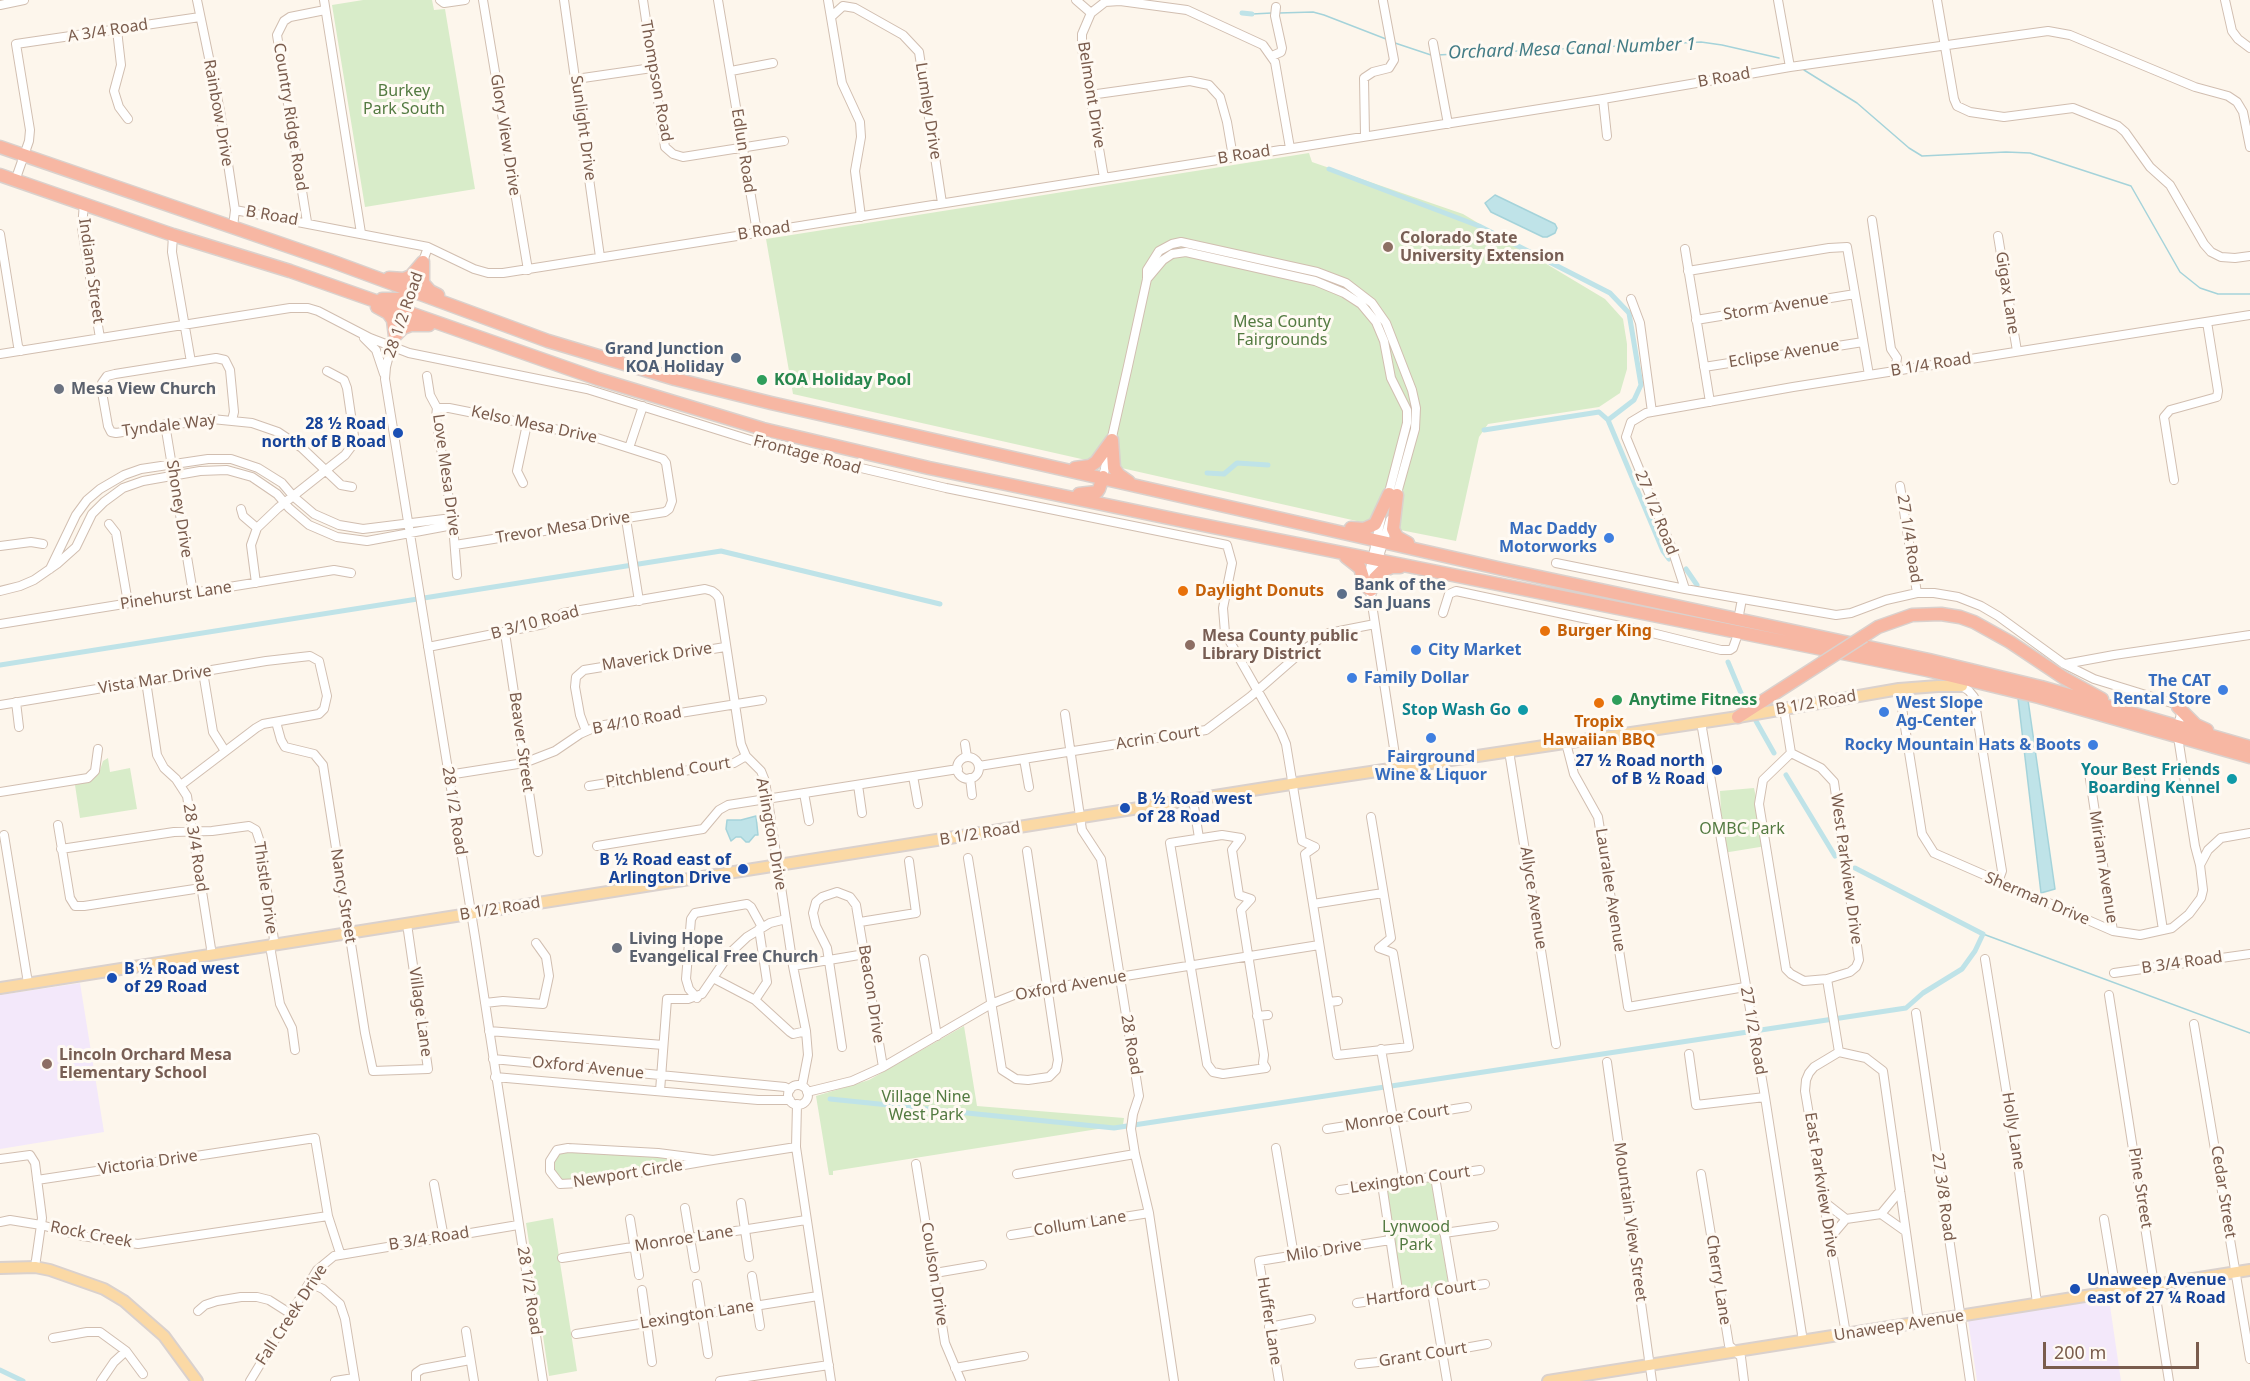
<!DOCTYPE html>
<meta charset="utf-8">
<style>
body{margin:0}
#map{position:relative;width:2250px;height:1381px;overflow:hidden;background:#fdf6ec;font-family:"Noto Sans",sans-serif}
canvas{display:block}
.scale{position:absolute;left:2043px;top:1342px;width:156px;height:27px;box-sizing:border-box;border:3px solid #7a5c4d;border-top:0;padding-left:8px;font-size:18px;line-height:21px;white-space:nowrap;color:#7a5c4d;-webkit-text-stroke:4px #fffaf3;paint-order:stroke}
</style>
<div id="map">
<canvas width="2250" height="1381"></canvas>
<div class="scale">200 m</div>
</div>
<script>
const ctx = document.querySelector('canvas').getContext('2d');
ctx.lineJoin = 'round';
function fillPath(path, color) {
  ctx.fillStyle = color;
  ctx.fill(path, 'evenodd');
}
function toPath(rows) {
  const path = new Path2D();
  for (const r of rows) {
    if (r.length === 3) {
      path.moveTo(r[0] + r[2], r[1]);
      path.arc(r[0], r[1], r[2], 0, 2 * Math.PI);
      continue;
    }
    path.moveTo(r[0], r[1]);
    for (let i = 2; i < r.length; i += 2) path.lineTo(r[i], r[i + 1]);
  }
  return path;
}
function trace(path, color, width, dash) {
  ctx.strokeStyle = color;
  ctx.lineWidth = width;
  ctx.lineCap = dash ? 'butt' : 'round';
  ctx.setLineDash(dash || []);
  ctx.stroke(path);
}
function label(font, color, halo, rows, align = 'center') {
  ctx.font = font + ' "Noto Sans",sans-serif';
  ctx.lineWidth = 6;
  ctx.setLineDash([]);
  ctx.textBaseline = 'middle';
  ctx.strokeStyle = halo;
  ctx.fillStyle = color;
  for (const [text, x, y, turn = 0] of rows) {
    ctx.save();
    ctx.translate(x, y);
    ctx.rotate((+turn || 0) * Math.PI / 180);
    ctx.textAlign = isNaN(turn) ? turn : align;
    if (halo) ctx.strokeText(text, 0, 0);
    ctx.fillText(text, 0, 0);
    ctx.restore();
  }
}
fillPath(toPath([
 [80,983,104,1132,0,1149,0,995],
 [2109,1299,2121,1381,1977,1381,1968,1320]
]), '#f3e8fa');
fillPath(toPath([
 [363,0,432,0,434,10,445,9,475,189,365,207,332,5],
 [1309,153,1312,162,1463,214,1605,299,1623,319,1627,344,1627,369,1620,393,1599,407,1488,424,1479,437,1456,541,1370,524,793,394,766,239],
 [108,758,110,772,130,768,137,809,80,818,75,785,92,780,100,770,103,761],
 [1754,788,1766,846,1723,853,1720,791],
 [964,1026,977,1106,1124,1118,1123,1125,833,1171,833,1175,829,1175,816,1096,869,1080],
 [573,1150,694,1160,693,1163,563,1182,552,1171,554,1157,557,1153],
 [1431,1180,1448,1281,1444,1287,1406,1293,1401,1288,1386,1188,1388,1186],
 [553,1218,577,1371,549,1376,526,1223]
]), '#d8ecc9');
const water = toPath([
 [1495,195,1555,224,1557,228,1555,233,1547,237,1543,237,1491,212,1485,203,1495,195],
 [2018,698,2028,700,2055,889,2041,893,2018,698],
 [756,816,758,835,755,835,749,842,746,842,741,837,736,837,731,841,726,829,727,820,741,820,756,816]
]);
fillPath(water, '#bfe3e8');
trace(water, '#a5d3da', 1.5);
trace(toPath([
 [1279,13,1313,12,1324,15,1386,39],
 [1252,14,1272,13],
 [1395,43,1431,55],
 [1437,55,1701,42,1722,45,1779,58],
 [1804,70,1857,103,1909,148,1922,156,2006,152,2030,153,2131,186,2180,272,2200,288,2218,294,2250,294],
 [1983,934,2250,1033]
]), '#a5d3da', 1.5);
trace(toPath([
 [1242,13,1252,14],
 [1329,169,1479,226,1610,293,1629,313,1641,385,1634,400,1608,420],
 [1484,430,1599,412,1608,420,1663,551,1669,559],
 [1207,473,1224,474,1237,463,1268,465],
 [1686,569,1697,585],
 [1728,662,1743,698],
 [0,665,721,551,940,604],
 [1756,721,1774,753],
 [1786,775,1835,856],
 [830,1099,1114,1128,1906,1008,1923,993,1962,969,1975,951,1983,934,1855,868],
 [0,1370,23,1381]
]), '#bfe3e8', 5);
const minor = toPath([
 [197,0,220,111,235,210,233,227],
 [324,0,361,233],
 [440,0,444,3,465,0],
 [483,0,528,270],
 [564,0,600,257],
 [643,0,665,147,673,154,683,157,784,141],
 [718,0,757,232],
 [828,0,842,83,860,122,861,137,855,171,861,217],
 [1076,0,1091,13],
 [1778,0,1790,67],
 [1937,0,1954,99,1957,106,1970,112,2004,117,2073,108,2118,126,2125,132,2150,167,2170,185,2204,244,2211,252,2221,257,2235,258,2250,256],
 [2225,0,2232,31,2238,39,2250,48],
 [0,5,24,0],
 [832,16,843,6,855,8,903,35,919,52,942,203],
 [117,30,121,65,114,91,119,107,128,119],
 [1433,43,1448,124],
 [1272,56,1281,52,1282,48,1275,16,1276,7],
 [731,71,773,63],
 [576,79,652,68],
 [1090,95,1190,81,1209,85,1220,97,1227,122,1233,157],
 [1603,99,1607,136],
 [1365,136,1364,78,1373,72,1389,68,1394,60,1383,1],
 [1104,178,1082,48,1082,34,1091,13,1105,2,1120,1,1187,10,1263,45,1275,62,1290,148],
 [15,181,29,141,30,130,16,44,200,17],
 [84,203,82,228,100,338],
 [235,210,428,247,474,269,488,273,503,273,1603,99,1790,67,2048,31,2070,35,2195,87,2228,96,2237,102,2243,112,2250,147],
 [1872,220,1891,349,1897,358,1895,371],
 [307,222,277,35,284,21,290,17,325,10],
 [0,234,18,346,21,351],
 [173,235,172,252,191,362],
 [1998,236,2017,351],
 [1685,249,1710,402],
 [1688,271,1829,248,1847,247,1869,375],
 [1147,279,1163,260,1172,254,1186,252,1315,281,1344,293,1361,304,1376,322,1384,341,1391,378,1407,410,1407,423,1388,496],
 [412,293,428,247],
 [1631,299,1640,323,1652,412],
 [1696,320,1855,294],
 [364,338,376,350,384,374],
 [392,344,386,367,385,379,475,937,543,1381],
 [0,354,290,308,308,308,318,311,370,338,409,353,587,389,776,448,946,488,1227,545,1232,563,1223,608,1225,633,1281,732,1286,744,1302,841,1315,847,1305,854,1337,1055,1409,1047,1393,953,1379,948,1391,938,1371,817],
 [1704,367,1863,342],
 [427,376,430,395,437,408,436,417,453,525,457,575],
 [437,408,449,408,594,437,663,459,666,463,672,501,669,509,665,512,455,545],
 [232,420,234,412,230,370,225,360,216,358,115,374,107,376,102,383,102,392,108,426,111,432,116,433,212,419,252,423,278,432,302,448,341,485,352,487],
 [165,424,193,593],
 [629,448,643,406],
 [1103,477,1128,366,1147,279,1147,270,1159,251,1172,244,1181,242,1317,272,1346,283,1372,303,1386,323,1412,390,1416,408,1415,429,1396,497],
 [2174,480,2164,417,2170,410,2217,397,2218,391,2207,322],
 [523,483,517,471,527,424],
 [1900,486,1917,593],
 [241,509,243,516,257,528],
 [626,519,639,601],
 [1381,519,1368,578,1397,768],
 [109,524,116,533,128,603],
 [0,546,31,542,43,544],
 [1556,563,1685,589,1836,615,1851,613,1886,600,1917,593,1934,593,1958,597,1981,606,1998,616,2064,664,2094,679,2175,704,2181,714,2178,726],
 [50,569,76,515,87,500,100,489,124,475,141,469,208,459,231,459,258,468,282,483,294,497,314,514,339,525,363,529,452,518],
 [256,583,251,545,257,528,278,508,345,455,351,447,354,436,347,388,344,380,327,371],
 [1685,589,1672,549,1626,437,1631,422,1646,413,1793,387,2250,315],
 [0,591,20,586,34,580,57,564,76,547,92,514,104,502,123,488,143,481,200,471,227,470,252,477,277,494,289,508,309,525,337,537,367,541,453,525],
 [1371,597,1378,560,1390,520],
 [1443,613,1449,594,1456,591,1648,632,1721,650,1730,650,1733,648,1739,631],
 [1738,620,1742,599],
 [0,624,334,570,351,573],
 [505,633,538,852],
 [428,647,544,624,563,613,705,589,712,591,716,594,719,598,741,744,746,756,761,771,765,781,793,966,806,1031,808,1055,802,1086],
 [2065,664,2114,655,2250,635],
 [203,672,213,732,225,751],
 [146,681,157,755,164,768,176,779,187,796,212,955],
 [1962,686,1969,691,1974,697,2002,871,1998,882],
 [1899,689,1922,834,1934,853,2113,931,2140,935,2172,928,2189,914,2201,898,2203,890,2200,865,2208,850,2221,838,2250,833],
 [16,702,19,727],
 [0,705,266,661,310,656,319,661,327,696,324,709,319,714,263,724,256,728,181,785],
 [1784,709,1791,753,1821,768,1834,782,1859,960,1856,967,1850,972,1827,979,1804,981,1791,974,1786,969,1759,804,1763,780,1791,753],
 [1065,714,1082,830,1101,859,1139,1096,1133,1114,1131,1129,1135,1154,1149,1213,1174,1381],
 [276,722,281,740,285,747,314,754,323,765,365,1033,373,1071,428,1069,407,924],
 [1701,722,1765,1097,1803,1341],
 [586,731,580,715,575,687,576,677,584,670,725,647],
 [2178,737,2195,846,2200,865],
 [1566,743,1574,774,1598,817,1628,1007,1745,987],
 [965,744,967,757],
 [1509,751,1556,1044],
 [968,768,11],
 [1024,759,1029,787],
 [979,766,1206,730,1250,697,1306,648,1329,633,1375,624],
 [2088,766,2113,931],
 [2139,773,2163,930],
 [448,775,524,763,555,751,580,734,598,726,762,700],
 [913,776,918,804],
 [970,778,972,795],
 [858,785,862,813],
 [589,786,734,763,746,756],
 [0,792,88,778,95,771,98,749],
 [804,793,809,821],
 [1193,800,1199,838],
 [58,825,70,898,75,906,84,906,201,888],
 [4,835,28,983],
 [1222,835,1241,838,1232,850,1239,895,1251,899,1241,910,1264,1055,1263,1063,1266,1068,1223,1074,1213,1072,1207,1064,1170,843,1222,835],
 [597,846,703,829,719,810,728,805,958,769],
 [61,849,174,832,212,831,249,826,256,830,260,842,274,940,270,946,280,1004,292,1028,295,1050],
 [968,858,1002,1070,1016,1079,1028,1080,1049,1077,1056,1070,1058,1060,1027,851],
 [1313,904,1383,893],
 [860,922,916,913,909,861],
 [924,959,937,1036],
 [1985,959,2018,1164,2037,1303],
 [793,966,865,954],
 [2114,973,2250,954],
 [713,978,755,1000,790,1032,793,1034,806,1031],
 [1827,979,1839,1052],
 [2109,995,2169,1381],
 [697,998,689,989,686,979,691,919,695,913,747,904,751,907,762,927],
 [755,1000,767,982,759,929],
 [1329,1002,1338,1001],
 [485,1003,503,1001,543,1004,549,976,546,957,536,943],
 [1916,1013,1970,1381],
 [1257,1016,1268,1015],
 [2194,1024,2250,1359],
 [489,1031,663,1045],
 [842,1047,827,948,816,926,813,913,816,902,822,897,837,892,850,897,856,905,883,1067],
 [1381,1049,1404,1181],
 [1839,1052,1866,1058,1883,1071,1919,1323],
 [1839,1052,1814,1067,1809,1073,1806,1080,1805,1091,1846,1334],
 [1689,1054,1696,1105,1765,1097],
 [493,1059,785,1087,790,1090],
 [1607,1062,1652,1381],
 [495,1077,758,1100,790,1100],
 [798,1095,10],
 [660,1091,667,999,688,999,702,994,730,953,747,937,770,923,786,919],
 [807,1092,852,1081,883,1067,991,1004,1019,993,1319,945],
 [797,1104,796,1147,831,1381],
 [1327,1129,1467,1107],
 [568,1148,658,1153,713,1160,579,1183,560,1184,550,1171,550,1161,557,1150,568,1148],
 [1276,1148,1294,1256],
 [0,1159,30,1155,35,1163,42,1218,35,1267],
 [713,1160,796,1147],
 [916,1164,945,1343,961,1381],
 [1017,1174,1135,1154],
 [1701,1174,1729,1345,1741,1357,1744,1381],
 [1435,1177,1454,1289],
 [37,1180,315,1138,328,1216,340,1253],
 [434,1184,444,1238],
 [1382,1184,1399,1297],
 [1340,1190,1480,1170],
 [1823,1201,1846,1219],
 [741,1203,749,1257],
 [685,1208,695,1268],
 [1881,1214,1900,1191],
 [630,1219,639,1275],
 [2104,1219,2116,1291],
 [0,1222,10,1220,41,1225,82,1236,138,1244,328,1216],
 [1444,1233,1494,1226],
 [1011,1235,1149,1213],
 [1829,1239,1846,1219,1881,1214,1905,1231],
 [562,1258,806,1220],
 [935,1273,982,1265],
 [752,1276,760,1326],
 [310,1283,323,1289,340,1304,345,1319,355,1381],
 [697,1284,708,1354],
 [642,1290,652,1362],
 [1432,1292,1447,1381],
 [1357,1303,1485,1284],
 [198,1311,205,1305,217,1301,241,1297,257,1297,269,1300,291,1314],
 [1269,1327,1311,1319],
 [466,1331,474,1381],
 [576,1334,818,1296],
 [53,1338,87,1332,100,1332,126,1351,143,1374],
 [1359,1364,1398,1360,1487,1344],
 [955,1368,1024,1356],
 [101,1381,114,1362,126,1351],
 [250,1381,317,1270,334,1256,518,1225],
 [335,1381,354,1378],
 [416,1381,416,1373,422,1369,470,1360],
 [720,1381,829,1365],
 [1279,1381,1259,1261,1390,1240]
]);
const major = toPath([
 [0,988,1297,783,1738,717,1899,689,1938,686,1962,686],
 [0,1268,35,1267,50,1270,104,1289,124,1301,164,1336,197,1381],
 [1548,1381,2250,1270]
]);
const highway = toPath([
 [0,147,331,261,548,341,675,379,771,403,1502,569,1929,660,2041,687,2250,747],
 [0,175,173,235,290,271,598,379,763,429,929,468,1188,522,1927,670,2039,697,2250,757],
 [423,263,423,283,430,291,438,295],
 [389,278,404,279,411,276,423,262],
 [382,299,409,299],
 [377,307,388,313,393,320,395,336],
 [395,336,403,328,411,325,429,325],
 [1112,440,1114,468,1119,475,1129,482],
 [1075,468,1090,466,1096,462,1112,440],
 [1079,494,1097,492,1099,489,1103,477],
 [1397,495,1393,529,1397,537,1408,543],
 [1351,528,1364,529,1375,524,1389,494],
 [1346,557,1360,568,1364,581,1369,589],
 [1371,590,1375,578,1382,571,1392,567,1400,567],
 [1864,636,1878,627,1912,615,1941,614,1960,617,1974,622,2010,642,2064,678,2102,699],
 [2178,707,2196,725,2207,730],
 [1738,717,1822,663]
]);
trace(minor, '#d1beb0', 10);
trace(major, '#dad1cd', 14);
trace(highway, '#dad1cd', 15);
trace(minor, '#fff', 8);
trace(major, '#fbd9a5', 10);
trace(highway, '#f7b7a3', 12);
const highwayBridge = toPath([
 [1822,663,1864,636]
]);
trace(highwayBridge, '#dad1cd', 15, []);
trace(highwayBridge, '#f7b7a3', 12);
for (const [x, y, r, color] of [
 [1388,247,6,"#8d6e63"],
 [736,358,6,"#5c6f8a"],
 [762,380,6,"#2e9e5b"],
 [59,389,6,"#6b7280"],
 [398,433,6,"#1a4fb4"],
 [1609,538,6,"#3f7fe0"],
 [1183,591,6,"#e8710a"],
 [1342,594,6,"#5c6f8a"],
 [1545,631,6,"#e8710a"],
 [1190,645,6,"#8d6e63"],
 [1416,650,6,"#3f7fe0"],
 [1352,678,6,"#3f7fe0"],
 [2223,690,6,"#3f7fe0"],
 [1617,700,6,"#2e9e5b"],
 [1599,703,6,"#e8710a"],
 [1523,710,6,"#0f9aa8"],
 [1884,712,6,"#3f7fe0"],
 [1431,738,6,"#3f7fe0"],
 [2093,745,6,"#3f7fe0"],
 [1717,770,6,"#1a4fb4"],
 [2232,779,6,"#0f9aa8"],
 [1125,808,6,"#1a4fb4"],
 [743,869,6,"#1a4fb4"],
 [617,948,6,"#6b7280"],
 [112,978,6,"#1a4fb4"],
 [47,1064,6,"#8d6e63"],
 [2075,1289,6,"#1a4fb4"]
]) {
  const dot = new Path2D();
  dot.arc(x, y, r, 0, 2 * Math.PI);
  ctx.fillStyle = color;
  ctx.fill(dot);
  trace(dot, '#fffaf3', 2);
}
label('16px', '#7a5c4d', '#fffaf3', [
 ["A 3/4 Road",108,31,-9],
 ["B Road",1724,78,-10],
 ["Thompson Road",656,81,80],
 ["Belmont Drive",1091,95,81],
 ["Lumley Drive",928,111,81],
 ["Rainbow Drive",218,113,80],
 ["Country Ridge Road",290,117,81],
 ["Sunlight Drive",583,128,82],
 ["Glory View Drive",505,135,81],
 ["Edlun Road",743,151,81],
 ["B Road",1244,155,-9],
 ["B Road",272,216,10],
 ["B Road",764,231,-9],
 ["Indiana Street",91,271,82],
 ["Gigax Lane",2007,293,81],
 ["Storm Avenue",1776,307,-9],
 ["28 1/2 Road",404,315,-71],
 ["Eclipse Avenue",1784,354,-9],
 ["B 1/4 Road",1931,365,-9],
 ["Kelso Mesa Drive",534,425,12],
 ["Tyndale Way",169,426,-7],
 ["Frontage Road",807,455,15],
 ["Love Mesa Drive",446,475,82],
 ["Shoney Drive",179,509,81],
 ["27 1/2 Road",1656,513,68],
 ["Trevor Mesa Drive",563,528,-9],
 ["27 1/4 Road",1909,539,81],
 ["Pinehurst Lane",176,596,-9],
 ["B 3/10 Road",535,623,-15],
 ["Maverick Drive",657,657,-9],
 ["Vista Mar Drive",155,680,-9],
 ["B 1/2 Road",1816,703,-10],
 ["B 4/10 Road",637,721,-11],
 ["Acrin Court",1158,738,-9],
 ["Beaver Street",521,742,82],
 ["Pitchblend Court",668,773,-9],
 ["28 1/2 Road",454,811,81],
 ["Arlington Drive",771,834,80],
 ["B 1/2 Road",980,834,-9],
 ["28 3/4 Road",195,848,81],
 ["Miriam Avenue",2103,867,81],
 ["West Parkview Drive",1846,869,82],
 ["Thistle Drive",265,888,82],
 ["Lauralee Avenue",1610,890,81],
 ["Nancy Street",343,896,81],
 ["Allyce Avenue",1533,898,81],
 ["Sherman Drive",2037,899,23],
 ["B 1/2 Road",500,909,-9],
 ["B 3/4 Road",2182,963,-8],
 ["Oxford Avenue",1071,986,-10],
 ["Beacon Drive",871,994,81],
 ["Village Lane",420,1012,82],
 ["27 1/2 Road",1753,1031,80],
 ["28 Road",1131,1045,80],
 ["Oxford Avenue",588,1068,6],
 ["Monroe Court",1397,1118,-9],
 ["Holly Lane",2013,1131,81],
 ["Victoria Drive",148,1163,-8],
 ["Newport Circle",628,1174,-9],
 ["Lexington Court",1410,1180,-8],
 ["East Parkview Drive",1821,1185,81],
 ["Pine Street",2140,1188,81],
 ["Cedar Street",2223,1192,81],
 ["27 3/8 Road",1943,1197,82],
 ["Mountain View Street",1630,1222,82],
 ["Collum Lane",1080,1224,-9],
 ["Rock Creek",91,1235,11],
 ["B 3/4 Road",429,1239,-9],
 ["Monroe Lane",684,1239,-9],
 ["Milo Drive",1324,1251,-9],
 ["Coulson Drive",934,1274,81],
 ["Cherry Lane",1718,1280,81],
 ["28 1/2 Road",529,1291,81],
 ["Hartford Court",1421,1293,-8],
 ["Fall Creek Drive",292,1315,-57],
 ["Lexington Lane",697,1315,-9],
 ["Huffer Lane",1269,1321,81],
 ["Unaweep Avenue",1899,1326,-9],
 ["Grant Court",1423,1355,-9]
]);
label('16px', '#537a41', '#fffaf3', [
 ["Burkey",404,91],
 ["Park South",404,109],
 ["Mesa County",1282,322],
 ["Fairgrounds",1282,340],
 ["OMBC Park",1742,829],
 ["Village Nine",926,1097],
 ["West Park",926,1115],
 ["Lynwood",1416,1227],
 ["Park",1416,1245]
]);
label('bold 16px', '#785e54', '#fffaf3', [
 ["Colorado State",1400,238],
 ["University Extension",1400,256],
 ["Mesa County public",1202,636],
 ["Library District",1202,654],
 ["Lincoln Orchard Mesa",59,1055],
 ["Elementary School",59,1073]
], 'left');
label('bold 16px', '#4e5e75', '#fffaf3', [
 ["Grand Junction",724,349],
 ["KOA Holiday",724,367],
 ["Bank of the",1354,585,"left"],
 ["San Juans",1354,603,"left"]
], 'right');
label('bold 16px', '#27864d', '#fffaf3', [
 ["KOA Holiday Pool",774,380],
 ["Anytime Fitness",1629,700]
], 'left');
label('bold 16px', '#5b616d', '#fffaf3', [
 ["Mesa View Church",71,389],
 ["Living Hope",629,939],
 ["Evangelical Free Church",629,957]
], 'left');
label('bold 16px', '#164399', '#fffaf3', [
 ["28 ½ Road",386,424],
 ["north of B Road",386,442],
 ["27 ½ Road north",1705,761],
 ["of B ½ Road",1705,779],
 ["B ½ Road west",1137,799,"left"],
 ["of 28 Road",1137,817,"left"],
 ["B ½ Road east of",731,860],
 ["Arlington Drive",731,878],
 ["B ½ Road west",124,969,"left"],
 ["of 29 Road",124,987,"left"],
 ["Unaweep Avenue",2087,1280,"left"],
 ["east of 27 ¼ Road",2087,1298,"left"]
], 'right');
label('bold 16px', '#366cbe', '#fffaf3', [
 ["Mac Daddy",1597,529],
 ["Motorworks",1597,547],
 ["City Market",1428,650,"left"],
 ["Family Dollar",1364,678,"left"],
 ["The CAT",2211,681],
 ["Rental Store",2211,699],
 ["West Slope",1896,703,"left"],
 ["Ag-Center",1896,721,"left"],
 ["Rocky Mountain Hats & Boots",2081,745],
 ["Fairground",1431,757,"center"],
 ["Wine & Liquor",1431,775,"center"]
], 'right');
label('bold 16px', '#c56008', '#fffaf3', [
 ["Daylight Donuts",1195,591],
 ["Burger King",1557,631],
 ["Tropix",1599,722,"center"],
 ["Hawaiian BBQ",1599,740,"center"]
], 'left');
label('bold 16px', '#0d838f', '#fffaf3', [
 ["Stop Wash Go",1511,710],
 ["Your Best Friends",2220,770],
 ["Boarding Kennel",2220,788]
], 'right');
label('italic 18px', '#437c86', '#fffaf3', [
 ["Orchard Mesa Canal Number 1",1572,49,-2]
]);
</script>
